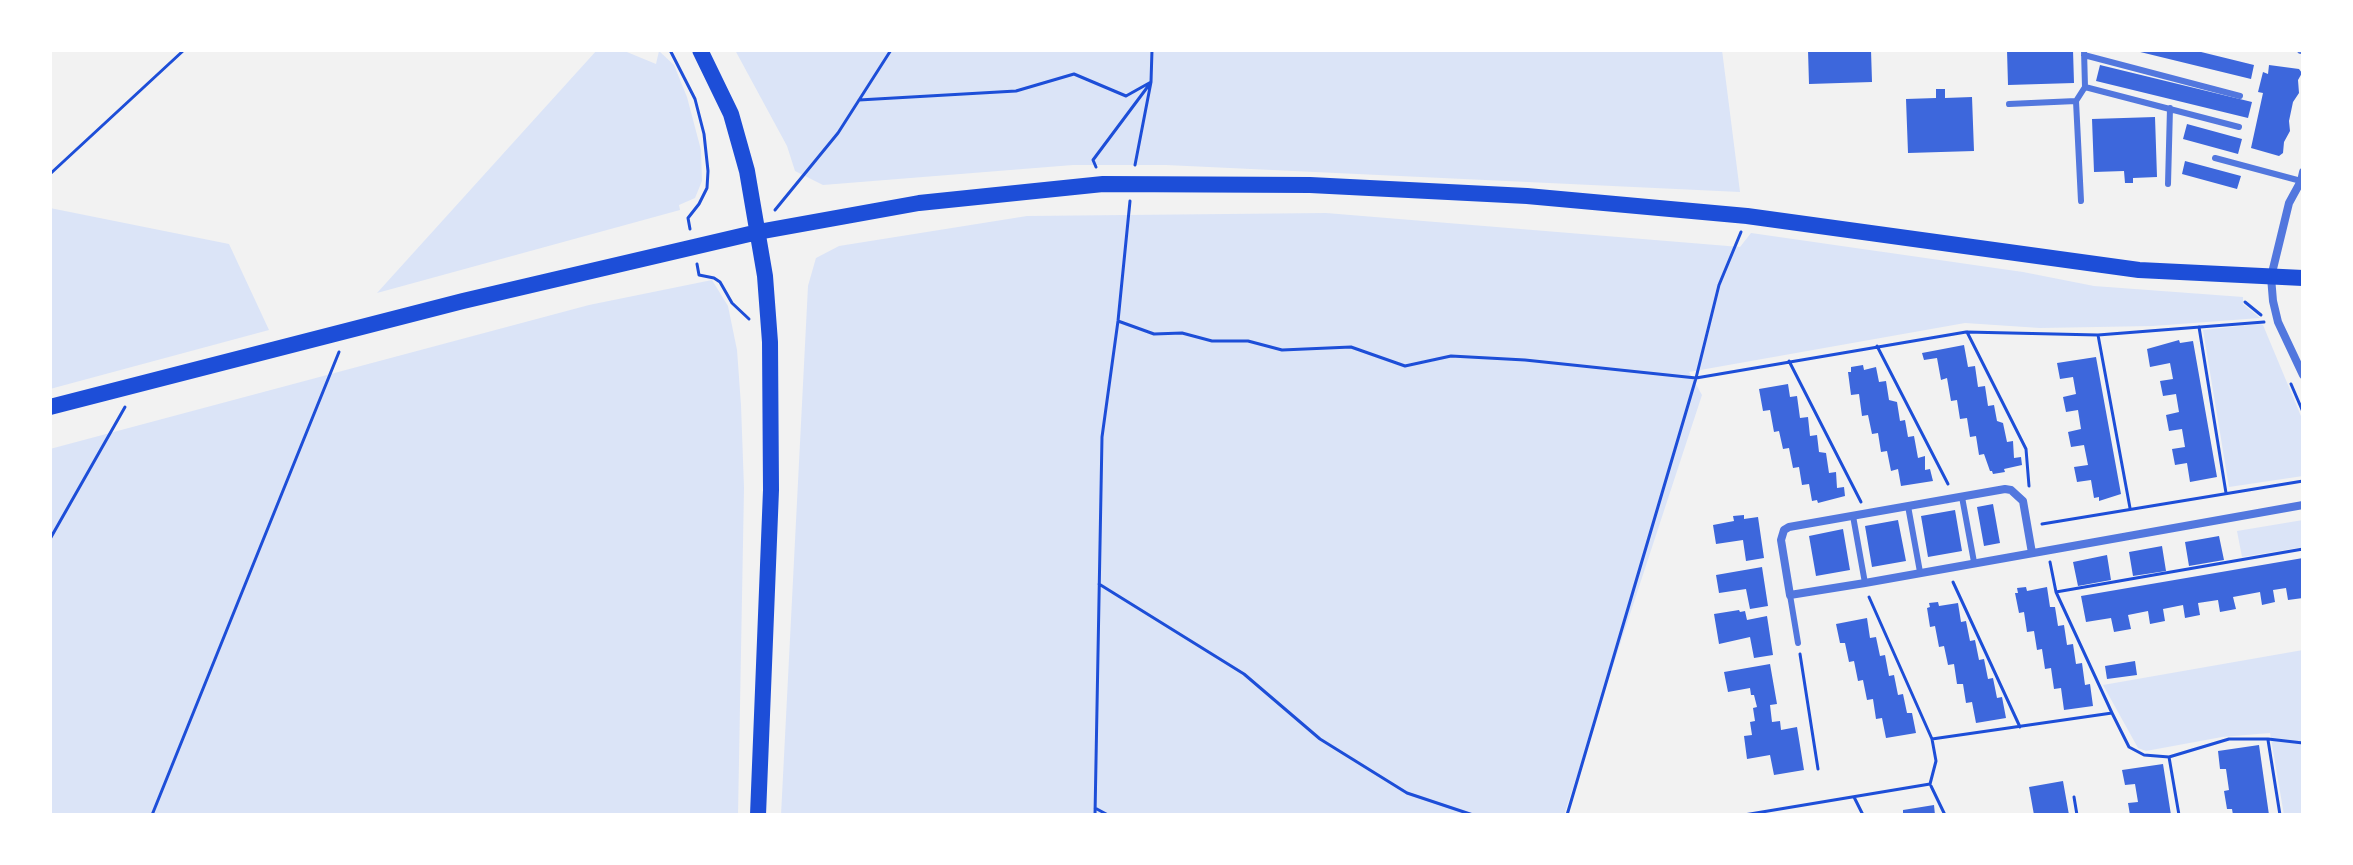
<!DOCTYPE html>
<style>
body{margin:0}
#map{position:relative;width:2353px;height:865px;overflow:hidden;background:#f2f2f2;font-family:Mulish,sans-serif}
canvas{display:block}
.frame{position:absolute;inset:0;border:52px solid #fff;pointer-events:none}
</style>
<div id="map">
<canvas width="2353" height="865"></canvas>
<div class="frame"></div>
</div>
<script>
const ctx = document.querySelector('canvas').getContext('2d');
ctx.lineJoin = 'round';
function fillPath(path, color) {
  ctx.fillStyle = color;
  ctx.fill(path, 'evenodd');
}
function toPath(rows) {
  const path = new Path2D();
  for (const r of rows) {
    path.moveTo(r[0], r[1]);
    for (let i = 2; i < r.length; i += 2) path.lineTo(r[i], r[i + 1]);
  }
  return path;
}
function trace(path, color, width, dash) {
  ctx.strokeStyle = color;
  ctx.lineWidth = width;
  ctx.lineCap = dash ? 'butt' : 'round';
  ctx.setLineDash(dash || []);
  ctx.stroke(path);
}
fillPath(toPath([
 [597,50,622,50,656,64,659,51,674,65,687,97,701,150,702,181,695,198,679,205,680,210,377,293],
 [735,50,1722,50,1740,192,1166,165,1073,165,823,185,795,171,787,146],
 [50,208,229,244,269,330,50,389],
 [1326,213,1740,247,1751,233,2023,272,2094,286,2243,297,2243,304,2260,318,2153,326,2040,328,1965,323,1689,372,1702,395,1564,815,781,815,808,286,816,258,839,246,1027,216],
 [712,280,728,306,737,350,741,405,744,488,738,815,50,815,50,449,589,305],
 [2260,324,2263,325,2303,421,2303,476,2229,487,2203,330],
 [2303,520,2303,547,2242,557,2237,531],
 [2303,650,2303,815,2284,815,2270,733,2222,737,2146,751,2138,748,2103,685]
]), '#dbe4f7');
fillPath(toPath([
 [1808,50,1871,50,1872,82,1809,84],
 [2007,50,2073,50,2074,83,2008,85],
 [2132,50,2193,50,2254,65,2251,79],
 [2100,65,2252,102,2248,118,2096,81],
 [2269,65,2299,69,2302,73,2298,80,2299,93,2293,102,2289,121,2290,131,2284,142,2283,153,2279,156,2251,148,2263,93,2258,92,2263,72,2268,74],
 [1936,89,1945,89,1945,98,1972,97,1974,151,1908,153,1906,99,1936,98],
 [2155,117,2157,177,2133,178,2133,183,2125,183,2124,171,2094,172,2092,119],
 [2187,124,2242,139,2238,154,2183,139],
 [2185,161,2241,176,2237,189,2182,174],
 [2179,340,2180,343,2193,341,2217,477,2190,482,2187,463,2175,465,2172,449,2185,447,2182,429,2169,431,2166,415,2179,412,2176,394,2163,396,2160,381,2173,379,2170,363,2150,367,2147,349],
 [1964,345,1968,367,1975,366,1978,387,1985,386,1988,406,1994,405,1997,421,2003,423,2007,442,2013,441,2014,458,2021,457,2022,465,2004,469,2005,472,1993,474,1992,471,1990,471,1984,454,1979,455,1976,436,1970,437,1967,418,1960,419,1957,400,1951,401,1947,378,1941,380,1937,358,1924,360,1922,353],
 [2096,357,2121,494,2099,501,2099,497,2094,498,2091,480,2077,482,2074,467,2088,465,2084,445,2071,447,2068,432,2081,429,2078,410,2066,412,2063,397,2076,394,2073,377,2060,379,2057,363],
 [1863,365,1864,370,1876,367,1879,382,1886,381,1889,400,1897,402,1900,421,1905,420,1908,437,1914,436,1918,458,1925,456,1925,470,1930,469,1933,481,1901,486,1898,469,1891,471,1887,451,1881,452,1878,433,1872,434,1868,415,1862,416,1859,394,1851,395,1848,372,1851,372,1851,367],
 [1788,384,1790,397,1797,396,1800,418,1808,417,1810,436,1817,435,1819,452,1826,453,1829,473,1836,472,1837,488,1844,487,1845,496,1818,503,1817,500,1812,501,1809,484,1802,485,1799,467,1793,468,1789,448,1783,449,1779,431,1774,432,1770,410,1763,411,1759,389],
 [1993,504,2000,543,1984,546,1977,507],
 [1955,510,1962,551,1928,557,1921,516],
 [1744,515,1744,519,1758,517,1764,558,1746,561,1743,540,1716,544,1713,525,1734,521,1733,516],
 [1898,520,1906,561,1872,567,1865,526],
 [1843,529,1850,570,1816,576,1809,536],
 [2219,536,2224,560,2189,566,2185,542],
 [2162,546,2166,571,2133,576,2129,552],
 [2107,555,2111,580,2078,586,2073,562],
 [2303,558,2303,598,2288,600,2286,588,2273,590,2275,602,2262,605,2260,592,2233,597,2236,609,2220,612,2218,600,2198,603,2200,615,2185,618,2183,605,2163,609,2165,621,2150,624,2148,611,2128,615,2131,629,2114,632,2111,618,2086,622,2081,596],
 [1762,567,1768,606,1750,609,1746,589,1719,593,1716,575],
 [2026,587,2027,591,2047,587,2050,607,2055,607,2058,626,2064,625,2067,645,2073,644,2076,664,2082,663,2085,685,2090,684,2093,706,2064,710,2061,688,2054,689,2051,668,2045,669,2042,649,2037,650,2034,631,2027,632,2024,612,2019,613,2015,593,2018,593,2017,588],
 [1938,602,1939,606,1958,603,1961,622,1966,621,1970,641,1975,640,1979,660,1984,659,1988,679,1993,678,1997,698,2002,697,2006,718,1976,723,1972,702,1966,703,1963,684,1957,684,1954,664,1948,665,1944,646,1939,647,1935,626,1930,627,1927,608,1930,607,1929,603],
 [1739,610,1740,612,1745,611,1747,620,1767,616,1773,655,1754,658,1750,637,1719,644,1714,614],
 [1867,618,1870,638,1876,637,1880,656,1885,655,1889,676,1894,675,1898,695,1903,694,1907,713,1912,713,1916,733,1886,738,1882,718,1876,719,1873,699,1867,700,1863,680,1858,681,1854,661,1849,662,1845,643,1840,643,1836,624],
 [2135,661,2137,675,2107,679,2105,666],
 [1770,664,1777,704,1770,705,1772,722,1780,721,1781,730,1797,727,1804,770,1774,775,1770,755,1747,759,1744,736,1752,735,1750,722,1755,721,1753,708,1757,707,1754,695,1751,695,1750,688,1728,692,1724,672],
 [2259,745,2269,815,2233,815,2232,809,2227,809,2224,791,2229,790,2226,769,2220,769,2218,751],
 [2163,764,2171,815,2130,815,2128,803,2138,802,2135,784,2125,785,2122,770],
 [2063,781,2069,815,2034,815,2029,787],
 [1934,805,1935,815,1903,815,1903,810]
]), '#3d67dc');
trace(toPath([
 [670,50,695,99,704,134,708,171,707,188,699,204,688,218,690,229],
 [859,100,1016,91,1074,74,1126,96,1151,82],
 [1135,165,1151,82,1152,50],
 [1096,167,1093,160,1149,85],
 [50,174,184,50],
 [775,210,838,133,891,50],
 [697,264,699,275,714,278,720,282,732,303,749,319],
 [2245,302,2261,315],
 [1118,321,1154,334,1182,333,1212,341,1248,341,1282,350,1351,347,1405,366,1451,356,1525,360,1696,378,1966,332,2098,335,2264,322],
 [2199,327,2226,493],
 [1967,332,2026,449,2029,486],
 [2098,335,2130,508],
 [1877,346,1948,484],
 [1789,361,1861,502],
 [2291,384,2303,412],
 [2042,524,2303,481],
 [50,539,125,407],
 [2050,562,2056,592,2112,713],
 [1953,582,2020,727],
 [1099,584,1244,674,1320,739,1407,793,1473,815],
 [2056,592,2303,549],
 [1869,597,1932,739],
 [1800,654,1818,769],
 [2268,740,2280,815],
 [2169,757,2229,739,2268,739,2303,743],
 [1931,786,1945,815],
 [1854,797,1863,815],
 [2074,797,2077,815],
 [1095,808,1108,815],
 [152,815,339,352],
 [1095,815,1102,437,1118,321,1130,201],
 [1567,815,1696,378,1719,285,1741,232],
 [1744,815,1930,784,1936,761,1932,739,2112,713,2129,747,2144,755,2169,757,2179,815]
]), '#1d4ed8', 3);
trace(toPath([
 [2084,55,2240,96],
 [2085,87,2239,127],
 [2076,101,2081,201],
 [2009,104,2076,101,2085,87,2084,50],
 [2215,158,2301,181],
 [2168,184,2170,108],
 [1962,497,1974,562],
 [1908,506,1920,572],
 [1853,516,1865,583],
 [1790,595,1798,643]
]), '#5277de', 6);
trace(toPath([
 [2301,50,2303,50],
 [2303,172,2301,181,2289,203,2271,277,2273,301,2278,322,2303,375],
 [2032,553,2023,501,2011,490,2005,489,1789,527,1784,530,1781,540,1790,595,1865,583,2303,505]
]), '#5277de', 8);
trace(toPath([
 [700,50,731,114,747,171,765,276,770,342,771,490,758,815],
 [50,407,463,301,758,232,919,203,1103,184,1310,185,1527,196,1747,216,2139,270,2303,278]
]), '#1d4ed8', 16);
</script>
